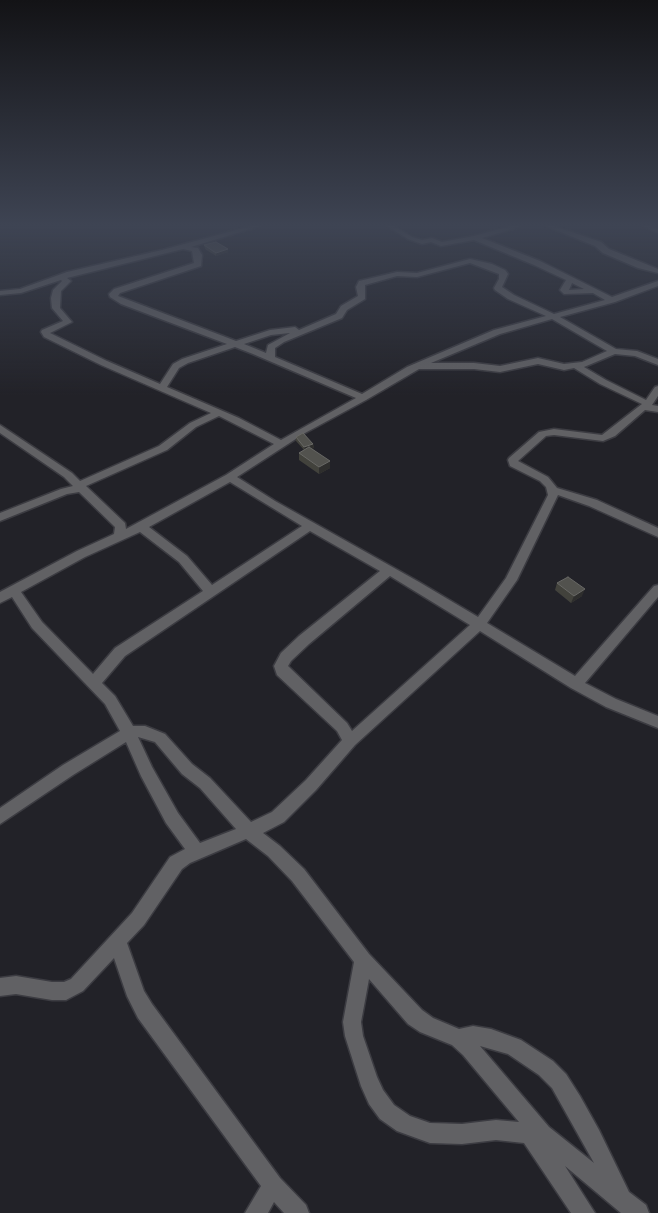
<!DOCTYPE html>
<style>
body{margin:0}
canvas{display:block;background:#222228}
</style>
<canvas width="658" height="1213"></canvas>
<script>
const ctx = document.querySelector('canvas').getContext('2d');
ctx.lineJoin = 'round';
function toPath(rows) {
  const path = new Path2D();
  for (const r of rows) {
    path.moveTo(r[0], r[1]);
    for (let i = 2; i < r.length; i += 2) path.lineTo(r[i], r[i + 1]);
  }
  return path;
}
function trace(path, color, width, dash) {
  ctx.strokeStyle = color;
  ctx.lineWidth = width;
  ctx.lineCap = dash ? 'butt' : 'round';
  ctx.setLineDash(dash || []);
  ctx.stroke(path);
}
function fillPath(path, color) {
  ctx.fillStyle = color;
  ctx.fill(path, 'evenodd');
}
const minor = toPath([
 [251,226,260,226,191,247,198,248,202,255,201,266,120,293,118,296,236,341,270,330,295,327,299,330,336,314,341,306,358,296,356,287,359,281,397,272,417,273,470,259,492,264,505,270,508,274,502,287,514,295,554,314,605,300,593,293,564,294,560,290,566,280,534,265,474,240,441,246,431,242,422,244,408,239,387,226,394,226,412,237,422,240,432,238,442,242,474,236,511,226,520,226,519,227,482,238,540,261,612,297,658,281,658,286,615,302,560,317,616,349,637,351,658,359,658,365,635,356,615,354,584,367,606,380,646,400,655,387,658,386,658,396,652,405,658,406,658,412,645,410,615,436,603,441,554,435,546,436,518,461,548,477,557,488,597,500,658,528,658,537,589,506,558,495,517,580,487,623,575,676,654,586,658,585,658,597,585,683,616,699,658,716,658,728,606,707,571,688,480,631,355,745,316,790,284,822,263,833,280,846,304,869,369,954,422,1010,433,1018,459,1029,473,1026,491,1029,521,1040,553,1061,566,1074,580,1096,599,1130,629,1192,646,1205,649,1213,621,1213,565,1166,595,1213,571,1213,524,1143,496,1140,462,1144,430,1143,397,1131,380,1119,369,1104,361,1086,345,1036,343,1022,354,962,292,881,268,856,246,839,190,863,182,869,144,925,127,943,144,991,152,1004,280,1178,306,1205,309,1213,284,1213,274,1202,268,1213,245,1213,261,1186,138,1018,127,996,114,958,83,991,66,1000,52,1000,16,994,0,996,0,978,16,976,52,982,64,982,71,979,132,913,170,857,185,849,166,823,141,776,126,742,73,775,0,824,0,808,63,765,120,731,105,704,32,628,12,597,0,603,0,592,77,551,114,534,115,527,79,492,67,494,0,521,0,513,61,489,73,486,64,477,0,433,0,425,72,473,80,481,159,446,190,423,211,413,101,365,44,337,41,332,42,330,63,321,52,308,51,298,53,290,62,281,61,280,21,293,0,295,0,291,20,289,67,272,162,250,251,226],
 [183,249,192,251,194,263,114,289,109,294,110,297,121,304,227,344,182,359,173,364,160,384,107,361,50,333,72,322,60,308,61,291,71,281,67,278,183,249],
 [470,263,499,274,499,279,494,288,495,290,508,299,546,316,494,330,407,367,362,394,275,357,275,348,284,342,342,318,347,310,365,299,365,285,397,276,417,277,470,263],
 [572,283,584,289,569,290,572,283],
 [552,319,607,351,582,362,564,364,538,358,500,366,474,363,431,363,500,334,552,319],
 [290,333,268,345,266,353,244,344,271,335,290,333],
 [235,347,253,354,356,398,281,440,239,418,167,387,179,368,188,363,235,347],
 [538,364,564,370,574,368,600,384,642,404,602,435,554,429,539,432,509,458,508,460,510,466,540,481,546,487,548,495,506,578,478,617,419,582,275,501,237,477,305,433,366,400,419,369,474,369,500,372,538,364],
 [219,416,274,444,226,475,126,529,125,523,86,486,167,450,196,427,219,416],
 [230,482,302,526,212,585,187,556,149,527,230,482],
 [310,531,380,571,299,636,281,653,274,666,277,675,337,731,342,740,306,780,272,812,251,822,210,778,192,764,165,734,145,726,133,726,115,696,102,683,125,656,310,531],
 [140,532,179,562,203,591,115,648,93,674,42,622,21,592,85,557,140,532],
 [390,576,470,625,352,731,347,723,288,666,291,661,309,644,390,576],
 [138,737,155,742,182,774,200,788,236,829,200,843,178,813,152,767,138,737],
 [369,979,408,1024,420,1032,452,1045,463,1055,519,1122,496,1120,462,1124,430,1123,410,1116,394,1105,383,1090,377,1077,363,1036,361,1022,369,979],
 [480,1046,508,1054,539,1075,552,1088,594,1163,549,1127,480,1046],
 [546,226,554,226,601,242,609,249,658,269,658,273,638,268,603,253,595,246,546,226],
 [643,226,651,226,658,229,658,233,643,226]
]);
trace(minor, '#3c3c42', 3);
fillPath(minor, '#616164');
fillPath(toPath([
 [204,245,228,249,228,252,216,256,205,249],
 [296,437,313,444,314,448,312,448,330,468,319,474,299,460,299,453,304,450,296,441],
 [557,583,582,596,571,603,555,590]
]), '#42423c');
fillPath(toPath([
 [228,249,228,252,216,256,216,253],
 [313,444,314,448,305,451,304,447],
 [330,461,330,468,319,474,319,467],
 [585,589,582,596,571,603,574,596]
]), '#2e2e2d');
const building = toPath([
 [216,242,228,249,216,253,204,245,216,242],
 [303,433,313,444,304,447,296,437,303,433],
 [309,447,330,461,319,467,299,453,309,447],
 [568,577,585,589,574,596,557,583,568,577]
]);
fillPath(building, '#52524e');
trace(building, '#686865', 1);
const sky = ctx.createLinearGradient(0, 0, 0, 395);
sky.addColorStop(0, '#131316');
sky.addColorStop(0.57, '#3e4453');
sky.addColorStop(1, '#3e445300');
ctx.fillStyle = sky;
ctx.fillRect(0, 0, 658, 395);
</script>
